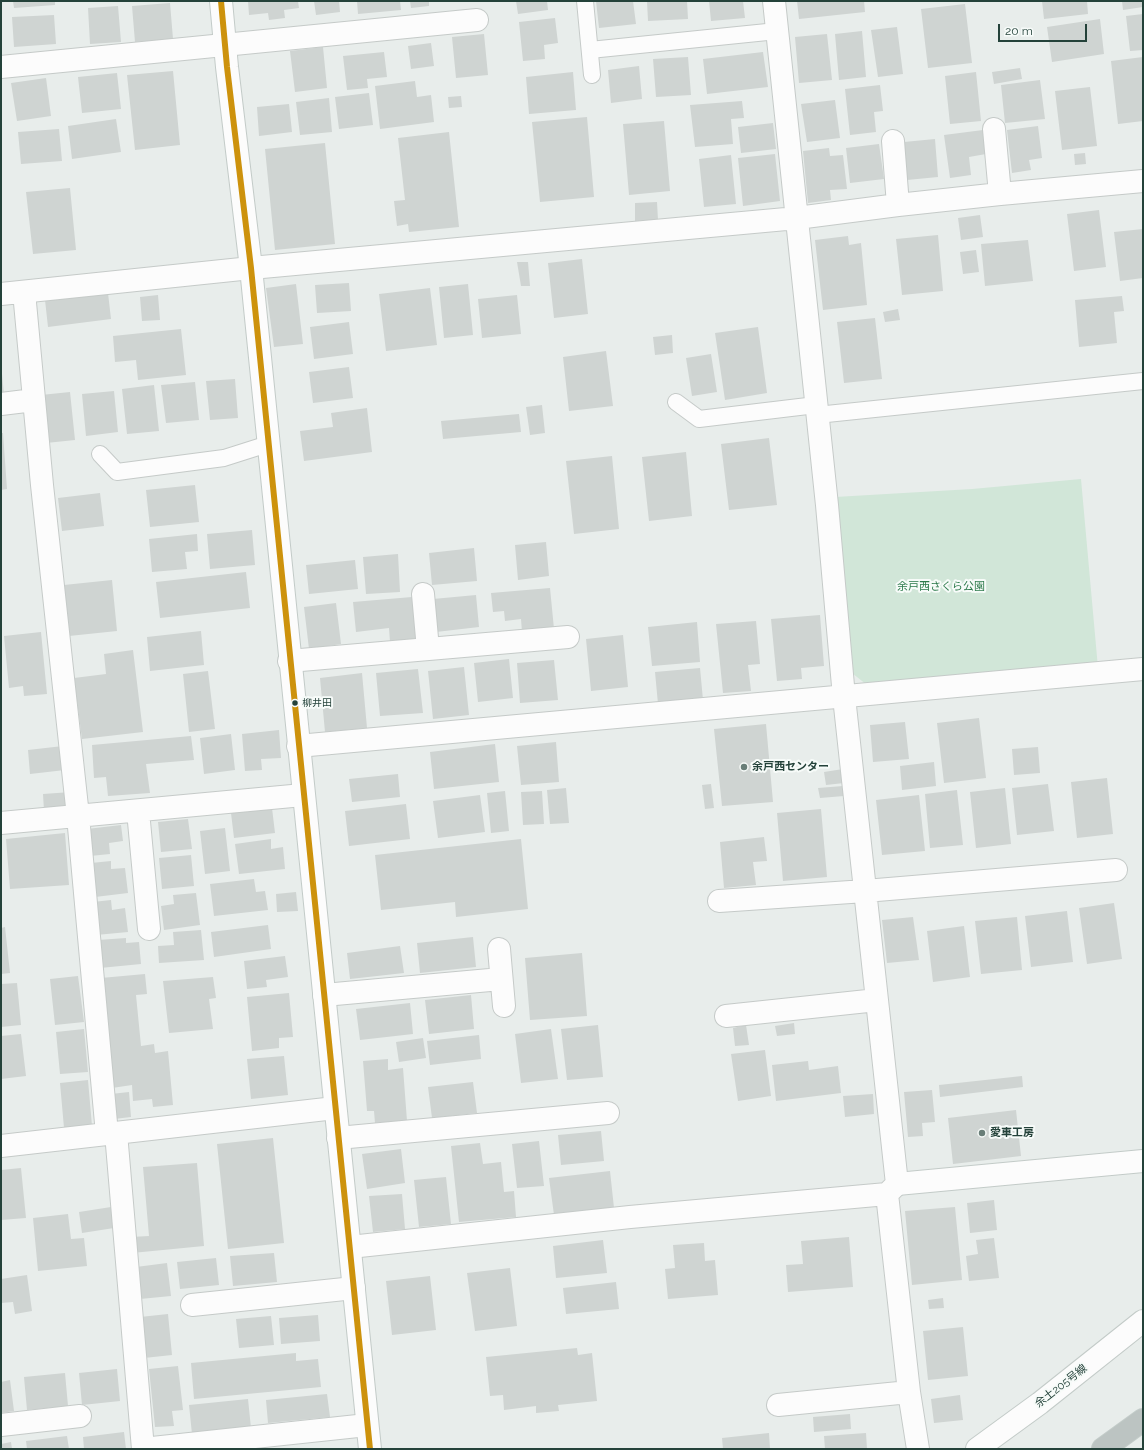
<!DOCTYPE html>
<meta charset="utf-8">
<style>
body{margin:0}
#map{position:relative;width:1144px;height:1450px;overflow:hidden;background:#e8edeb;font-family:Raleway,sans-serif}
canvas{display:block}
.frame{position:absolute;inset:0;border:2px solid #24423a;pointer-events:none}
.scale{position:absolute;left:998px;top:24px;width:89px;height:18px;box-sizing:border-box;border:2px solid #24423a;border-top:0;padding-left:5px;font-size:12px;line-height:14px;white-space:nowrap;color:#24423a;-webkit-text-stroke:3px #f7fbf9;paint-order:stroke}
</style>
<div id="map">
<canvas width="1144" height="1450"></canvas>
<div class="frame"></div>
<div class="scale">20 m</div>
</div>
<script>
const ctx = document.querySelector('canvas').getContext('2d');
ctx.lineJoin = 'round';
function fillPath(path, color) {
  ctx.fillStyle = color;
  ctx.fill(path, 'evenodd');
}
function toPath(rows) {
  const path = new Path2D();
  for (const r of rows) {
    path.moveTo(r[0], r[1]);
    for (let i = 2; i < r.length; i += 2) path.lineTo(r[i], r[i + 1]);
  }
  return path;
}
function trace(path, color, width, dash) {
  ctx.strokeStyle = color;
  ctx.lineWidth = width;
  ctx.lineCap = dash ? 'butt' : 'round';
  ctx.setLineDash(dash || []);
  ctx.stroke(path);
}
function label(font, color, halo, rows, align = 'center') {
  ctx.font = font + ' Raleway,"Noto Sans JP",sans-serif';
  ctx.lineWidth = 4;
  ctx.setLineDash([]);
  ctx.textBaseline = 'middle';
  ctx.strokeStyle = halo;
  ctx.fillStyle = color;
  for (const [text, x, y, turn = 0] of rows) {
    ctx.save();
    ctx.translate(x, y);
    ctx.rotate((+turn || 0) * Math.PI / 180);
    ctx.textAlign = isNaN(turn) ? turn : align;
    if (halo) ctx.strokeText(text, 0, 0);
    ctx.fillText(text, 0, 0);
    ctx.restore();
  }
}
fillPath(toPath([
 [1081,479,1098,668,872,689,852,673,835,497,972,489]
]), '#d1e6d8');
fillPath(toPath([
 [13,1,55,1,55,5,14,8],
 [248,1,298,1,299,8,284,10,285,18,269,20,268,13,249,15],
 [314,1,339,1,340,12,316,15],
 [357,1,400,1,401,10,358,14],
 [410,1,429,1,429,6,411,8],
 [516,1,547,1,548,10,518,14],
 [596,1,633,1,636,24,599,28],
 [647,1,687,1,688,19,648,21],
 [709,1,743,1,745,18,711,21],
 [797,1,864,1,865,12,799,19],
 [1042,1,1087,1,1088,14,1044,19],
 [1122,1,1143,1,1143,7,1123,10],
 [170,3,173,39,135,42,132,6],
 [965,4,972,63,928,68,921,9],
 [118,6,121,42,90,44,88,8],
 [1143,14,1143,50,1130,51,1126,16],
 [54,15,56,44,14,47,12,17],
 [555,18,558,43,544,45,545,59,523,61,519,22],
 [1100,19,1104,54,1052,62,1047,27],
 [897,27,903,74,878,77,871,30],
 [862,31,866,77,839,80,835,34],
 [484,34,488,75,456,78,452,37],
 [827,34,832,80,799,83,795,37],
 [431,43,434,66,411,69,408,46],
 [323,47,327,88,295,92,290,51],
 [384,52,387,77,367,79,368,88,347,90,343,56],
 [763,52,768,87,707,94,703,59],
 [688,57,691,95,656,97,653,59],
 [1143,57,1143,121,1118,124,1111,61],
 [639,66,642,99,611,103,608,70],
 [1020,68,1022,79,994,84,992,72],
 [173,71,180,145,135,150,127,75],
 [573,72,576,110,529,114,526,77],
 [976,72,981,121,950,124,945,76],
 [117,73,121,109,82,113,78,77],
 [46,78,51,116,17,121,11,83],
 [1040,80,1045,119,1005,123,1001,85],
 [415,81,417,97,431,95,434,122,380,129,375,86],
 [880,85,883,111,874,112,876,132,850,135,845,89],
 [1090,87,1097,146,1062,150,1055,91],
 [369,93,373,125,339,129,335,97],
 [461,96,462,107,449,108,448,97],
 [329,98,332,132,300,135,296,102],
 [835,100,840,138,807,142,801,104],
 [742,101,744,118,731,119,733,144,695,147,690,105],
 [289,104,292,132,259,136,257,107],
 [587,117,594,197,540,202,532,122],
 [116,119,121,152,72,159,68,126],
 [664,121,670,191,629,195,623,124],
 [773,123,776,149,741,153,738,127],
 [1038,126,1042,158,1029,160,1031,170,1012,173,1007,130],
 [59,129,62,161,21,164,18,132],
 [983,130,986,154,969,157,971,175,950,178,944,135],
 [449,132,459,227,409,232,408,224,397,226,394,201,405,200,398,138],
 [935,139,938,177,907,180,904,142],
 [325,143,335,244,275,250,265,149],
 [879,144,884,179,850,183,846,148],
 [829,148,830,156,843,155,847,189,830,190,831,200,808,203,803,151],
 [1085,153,1086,164,1075,165,1074,154],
 [775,154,780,201,743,206,738,158],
 [731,155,736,204,704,207,699,159],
 [70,188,76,250,33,254,26,192],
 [657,202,658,220,635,221,635,203],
 [1099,210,1106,267,1074,271,1067,214],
 [980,215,983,237,961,240,958,218],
 [1143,229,1143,278,1120,281,1114,232],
 [938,235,943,291,902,295,896,239],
 [848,236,849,245,861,243,867,305,823,310,815,240],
 [1028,240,1033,281,985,286,981,244],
 [976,250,979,272,963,274,960,252],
 [582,259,588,314,554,318,548,263],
 [517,262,528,262,530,286,521,286],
 [349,283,351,311,317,313,315,285],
 [296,284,303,344,274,347,266,288],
 [468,284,473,335,444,338,439,287],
 [430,288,437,345,386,351,379,294],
 [108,293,111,319,48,327,45,300],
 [158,295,160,320,142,321,140,297],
 [517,295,521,334,482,338,478,299],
 [1122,296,1124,311,1114,312,1117,343,1079,347,1075,300],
 [898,309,900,320,885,322,883,312],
 [875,318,882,379,844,383,837,322],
 [349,322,353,354,314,359,310,327],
 [758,327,767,393,725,400,715,333],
 [181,329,186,375,138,380,136,360,115,362,113,336],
 [672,335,673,353,655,355,653,337],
 [606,351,613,406,569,411,563,357],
 [711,354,717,392,692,396,686,358],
 [349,367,353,398,313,403,309,372],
 [1,374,2,374,4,395,1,395],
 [235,379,238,418,210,420,206,381],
 [195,382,199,420,166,423,161,385],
 [154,385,159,431,127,434,122,389],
 [114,391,118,432,86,436,82,394],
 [70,392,75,440,46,443,41,395],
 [542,405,545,433,530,435,526,407],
 [367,408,372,452,304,461,300,431,333,427,331,413],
 [519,414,521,432,443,439,441,421],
 [1,433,3,433,7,489,1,490],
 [769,438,777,505,729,510,721,444],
 [686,452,692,516,649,521,642,457],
 [612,456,619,529,574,534,566,461],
 [195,485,199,522,150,527,146,490],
 [100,493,104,526,62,531,58,498],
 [252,530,255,565,210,569,207,534],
 [197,534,198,551,185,552,187,569,152,572,149,539],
 [546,542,549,576,518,580,515,545],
 [474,548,477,581,432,585,429,553],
 [398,554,400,592,366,594,363,557],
 [355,560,358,589,309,594,306,565],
 [246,572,250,608,160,618,156,582],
 [112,580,117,631,69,636,64,585],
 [550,588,554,629,522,632,521,619,505,621,504,611,493,612,491,593],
 [476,595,479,627,436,632,433,599],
 [412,597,416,640,390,642,389,628,356,632,353,602],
 [336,603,341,644,309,649,304,607],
 [820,615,824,666,801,668,802,679,777,681,771,619],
 [756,621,760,664,748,665,751,691,723,693,716,624],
 [697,622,700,662,652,666,648,627],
 [201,631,204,665,150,671,147,637],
 [41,632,47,694,24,696,23,686,9,688,4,636],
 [623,635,628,687,591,691,586,639],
 [133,650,143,732,82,739,74,678,106,674,104,654],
 [509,659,513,698,478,702,474,663],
 [554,660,558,700,520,703,517,663],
 [464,667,469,715,433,719,428,671],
 [700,668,703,700,658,704,655,672],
 [418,669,423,713,380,716,376,673],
 [208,671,215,729,189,732,183,674],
 [362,673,367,728,325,732,320,678],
 [979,718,986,778,944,783,937,723],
 [905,722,909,759,873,762,870,725],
 [766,724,773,802,722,806,714,729],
 [279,730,281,758,261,759,262,770,245,771,242,734],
 [231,734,235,770,204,774,200,738],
 [191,736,194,760,146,764,150,793,108,796,106,777,94,778,92,745],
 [556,742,559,782,521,785,517,746],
 [495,744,499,782,434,789,430,752],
 [63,746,65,770,30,774,28,750],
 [1038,747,1040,773,1014,775,1012,749],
 [934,762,936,786,902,790,900,766],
 [843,769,844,783,826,785,824,772],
 [398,774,400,797,352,802,349,779],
 [1107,778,1113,834,1077,838,1071,782],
 [711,784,714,808,705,809,702,785],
 [1048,784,1054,831,1017,835,1012,788],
 [843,786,844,796,820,798,818,788],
 [566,788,569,823,550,824,547,790],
 [1005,788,1011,844,976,848,970,792],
 [957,790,963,845,930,848,925,794],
 [505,791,509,831,491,833,487,793],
 [542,791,544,824,523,825,521,792],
 [71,792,72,809,44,811,43,794],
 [480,795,485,832,438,838,433,801],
 [919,795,925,851,882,855,876,800],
 [406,804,410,839,349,846,345,811],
 [272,808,275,833,234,838,231,813],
 [821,809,827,877,783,881,777,813],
 [188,819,192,849,161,852,158,822],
 [121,825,123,841,109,843,110,854,90,856,87,829],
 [225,828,230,871,205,874,200,831],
 [65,833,69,885,10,889,6,839],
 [764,837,767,861,753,862,756,885,724,888,720,842],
 [271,839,271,849,283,847,285,869,239,874,235,844],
 [521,839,528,909,456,917,455,902,381,910,375,855],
 [191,855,194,886,162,889,159,858],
 [111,861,111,869,125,868,128,893,95,897,91,863],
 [254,879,256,892,265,891,268,910,214,916,210,884],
 [296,892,298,911,277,912,276,894],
 [196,893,200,925,164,930,161,906,174,904,173,895],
 [111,900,112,910,125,908,128,932,96,935,93,902],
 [1114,903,1122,959,1087,964,1079,908],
 [1067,911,1073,962,1031,967,1025,916],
 [913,917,919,960,887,963,882,920],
 [1017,917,1022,970,981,974,975,921],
 [268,925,271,949,214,957,211,932],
 [964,926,970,977,933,982,927,931],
 [5,927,10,973,1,974,1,928],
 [201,930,204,960,159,963,158,946,174,945,173,932],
 [473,937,476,967,420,973,417,943],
 [126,938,126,943,139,942,141,964,100,968,98,940],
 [400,946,404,973,350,979,347,953],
 [582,953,587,1016,530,1020,525,958],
 [285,956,288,977,266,980,267,987,247,989,244,961],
 [145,974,147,994,136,995,141,1046,154,1044,155,1053,168,1051,173,1105,153,1107,152,1099,133,1101,132,1085,112,1088,101,978],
 [78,976,84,1022,55,1025,50,979],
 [213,977,216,998,209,999,213,1029,169,1033,163,981],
 [17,983,21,1025,1,1027,1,984],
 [289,993,293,1037,279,1038,279,1048,252,1051,247,997],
 [471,995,474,1029,429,1034,425,1000],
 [410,1003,413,1034,360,1040,356,1009],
 [794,1023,795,1034,777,1036,775,1026],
 [598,1025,603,1077,567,1080,561,1029],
 [746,1025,749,1045,735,1046,733,1028],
 [84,1029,88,1072,60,1074,56,1032],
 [551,1029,558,1079,521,1083,515,1034],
 [21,1034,26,1076,1,1079,1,1036],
 [479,1035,481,1059,430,1065,427,1041],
 [423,1038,426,1058,399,1062,396,1042],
 [765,1050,771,1096,738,1101,731,1054],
 [284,1056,288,1095,251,1099,247,1059],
 [388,1059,388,1070,403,1068,407,1121,375,1123,374,1111,367,1111,363,1061],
 [808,1061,809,1070,838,1066,841,1093,776,1101,772,1065],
 [1022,1076,1023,1087,940,1097,939,1085],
 [88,1080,92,1126,64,1128,60,1083],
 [473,1082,477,1113,432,1118,428,1087],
 [932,1090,935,1122,922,1123,923,1136,908,1137,904,1092],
 [129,1092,131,1117,114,1119,111,1094],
 [873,1094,874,1114,845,1117,843,1096],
 [1016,1110,1021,1156,953,1164,948,1118],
 [601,1131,604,1161,561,1165,558,1135],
 [273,1138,284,1243,228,1249,217,1144],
 [539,1141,544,1186,517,1188,512,1144],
 [480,1143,483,1164,501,1162,504,1192,514,1191,516,1217,459,1222,451,1146],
 [401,1149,405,1183,367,1189,362,1154],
 [197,1163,204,1246,132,1253,131,1237,149,1236,143,1167],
 [21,1168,26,1218,1,1220,1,1170],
 [610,1171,614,1208,554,1215,549,1178],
 [446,1177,451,1224,419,1227,414,1180],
 [402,1194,405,1229,373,1232,369,1196],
 [994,1200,997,1230,970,1233,967,1203],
 [111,1207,114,1228,82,1233,79,1212],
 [955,1207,962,1280,912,1285,905,1211],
 [68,1214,71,1239,84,1238,87,1266,38,1271,33,1218],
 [849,1237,853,1287,788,1292,786,1265,803,1264,801,1241],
 [994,1238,999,1278,969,1281,966,1256,978,1254,976,1240],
 [603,1240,607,1273,556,1278,553,1246],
 [704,1243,705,1261,715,1260,718,1295,668,1299,665,1269,675,1268,673,1245],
 [274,1253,277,1282,233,1286,230,1256],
 [216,1258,219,1285,180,1289,177,1262],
 [167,1263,171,1296,140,1299,136,1267],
 [510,1268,517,1326,475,1331,467,1273],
 [27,1275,32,1311,15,1314,13,1302,1,1303,1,1279],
 [430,1276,436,1330,392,1335,386,1281],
 [616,1282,619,1309,566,1314,563,1288],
 [943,1298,944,1308,929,1309,928,1300],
 [168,1314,172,1355,144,1358,140,1317],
 [318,1315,320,1341,281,1344,279,1318],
 [271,1316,274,1345,239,1348,236,1319],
 [963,1327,968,1376,928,1380,923,1331],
 [577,1348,578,1355,592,1353,597,1401,558,1405,559,1411,536,1413,536,1406,504,1410,503,1395,490,1396,486,1357],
 [296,1353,296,1361,318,1359,321,1387,194,1399,191,1363],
 [178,1366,183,1410,172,1411,174,1426,155,1427,149,1369],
 [117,1369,120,1401,82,1405,79,1373],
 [65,1373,68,1406,27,1410,24,1377],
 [10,1380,14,1411,1,1413,1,1382],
 [327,1394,330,1417,268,1423,266,1400],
 [960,1395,963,1420,934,1423,931,1399],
 [248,1399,251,1428,192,1434,189,1405],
 [850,1414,851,1429,814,1432,813,1417],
 [124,1432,126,1449,84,1449,83,1437],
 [769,1433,770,1449,723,1449,722,1438],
 [866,1433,867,1449,825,1449,824,1436],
 [67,1436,69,1449,27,1449,26,1441],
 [11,1442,12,1449,1,1449,1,1444]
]), '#cfd4d2');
const lane = toPath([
 [585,1,592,75],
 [590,50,777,31],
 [676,402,699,419,816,405],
 [817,415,1143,381],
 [100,454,117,472,224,458,268,444]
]);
const street = toPath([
 [1,67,477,20],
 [994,129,1000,194],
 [893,141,898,205],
 [24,292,42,485,78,816,107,1134],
 [1,294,251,268,797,218,898,205,1000,194,1143,181],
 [1,404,34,400],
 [423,594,428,649],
 [289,661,568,637],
 [298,746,1143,669],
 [138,811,149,929],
 [1,823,303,795],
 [719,901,865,891,1116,870],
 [499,949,504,1006],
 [324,995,501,979],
 [726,1016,877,1000],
 [116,1133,143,1449],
 [338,1138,608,1113],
 [1,1146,335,1108],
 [887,1194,909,1392,918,1449],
 [350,1247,630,1217,887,1194,897,1184,844,697,827,505,774,1],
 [192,1305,354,1288],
 [778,1405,909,1392],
 [1,1425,80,1416],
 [143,1449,367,1425]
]);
const secondary = toPath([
 [221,1,227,67,251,268,370,1449],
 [897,1184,1143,1161],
 [977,1449,1040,1403,1143,1321]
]);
const highway = toPath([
 [1103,1449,1143,1420]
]);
trace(lane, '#c5cac8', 18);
trace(street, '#c5cac8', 24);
trace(secondary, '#c3cbc8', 24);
trace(highway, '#c3ccc9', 24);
trace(lane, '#fcfcfc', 16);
trace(street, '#fcfcfc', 22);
trace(secondary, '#fcfcfc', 22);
trace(highway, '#bcc4c2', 22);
trace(toPath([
 [221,1,227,67,251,268,370,1449]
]), '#cd920c', 6);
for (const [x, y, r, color] of [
 [295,703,3.5,"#24423a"],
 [744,767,4,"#697e78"],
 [982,1133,4,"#697e78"]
]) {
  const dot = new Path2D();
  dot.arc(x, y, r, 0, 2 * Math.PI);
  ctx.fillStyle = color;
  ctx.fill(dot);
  trace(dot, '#f7fbf9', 1.5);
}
label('10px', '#24423a', '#f7fbf9', [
 ["柳井田",302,703]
], 'left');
label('11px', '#2d7a4b', '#f7fbf9', [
 ["余戸西さくら公園",941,587]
]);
label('bold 11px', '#24423a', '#f7fbf9', [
 ["余戸西センター",752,767],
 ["愛車工房",990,1133]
], 'left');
label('11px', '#24423a', '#f7fbf9', [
 ["余土205号線",1061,1386,-38]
]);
</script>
